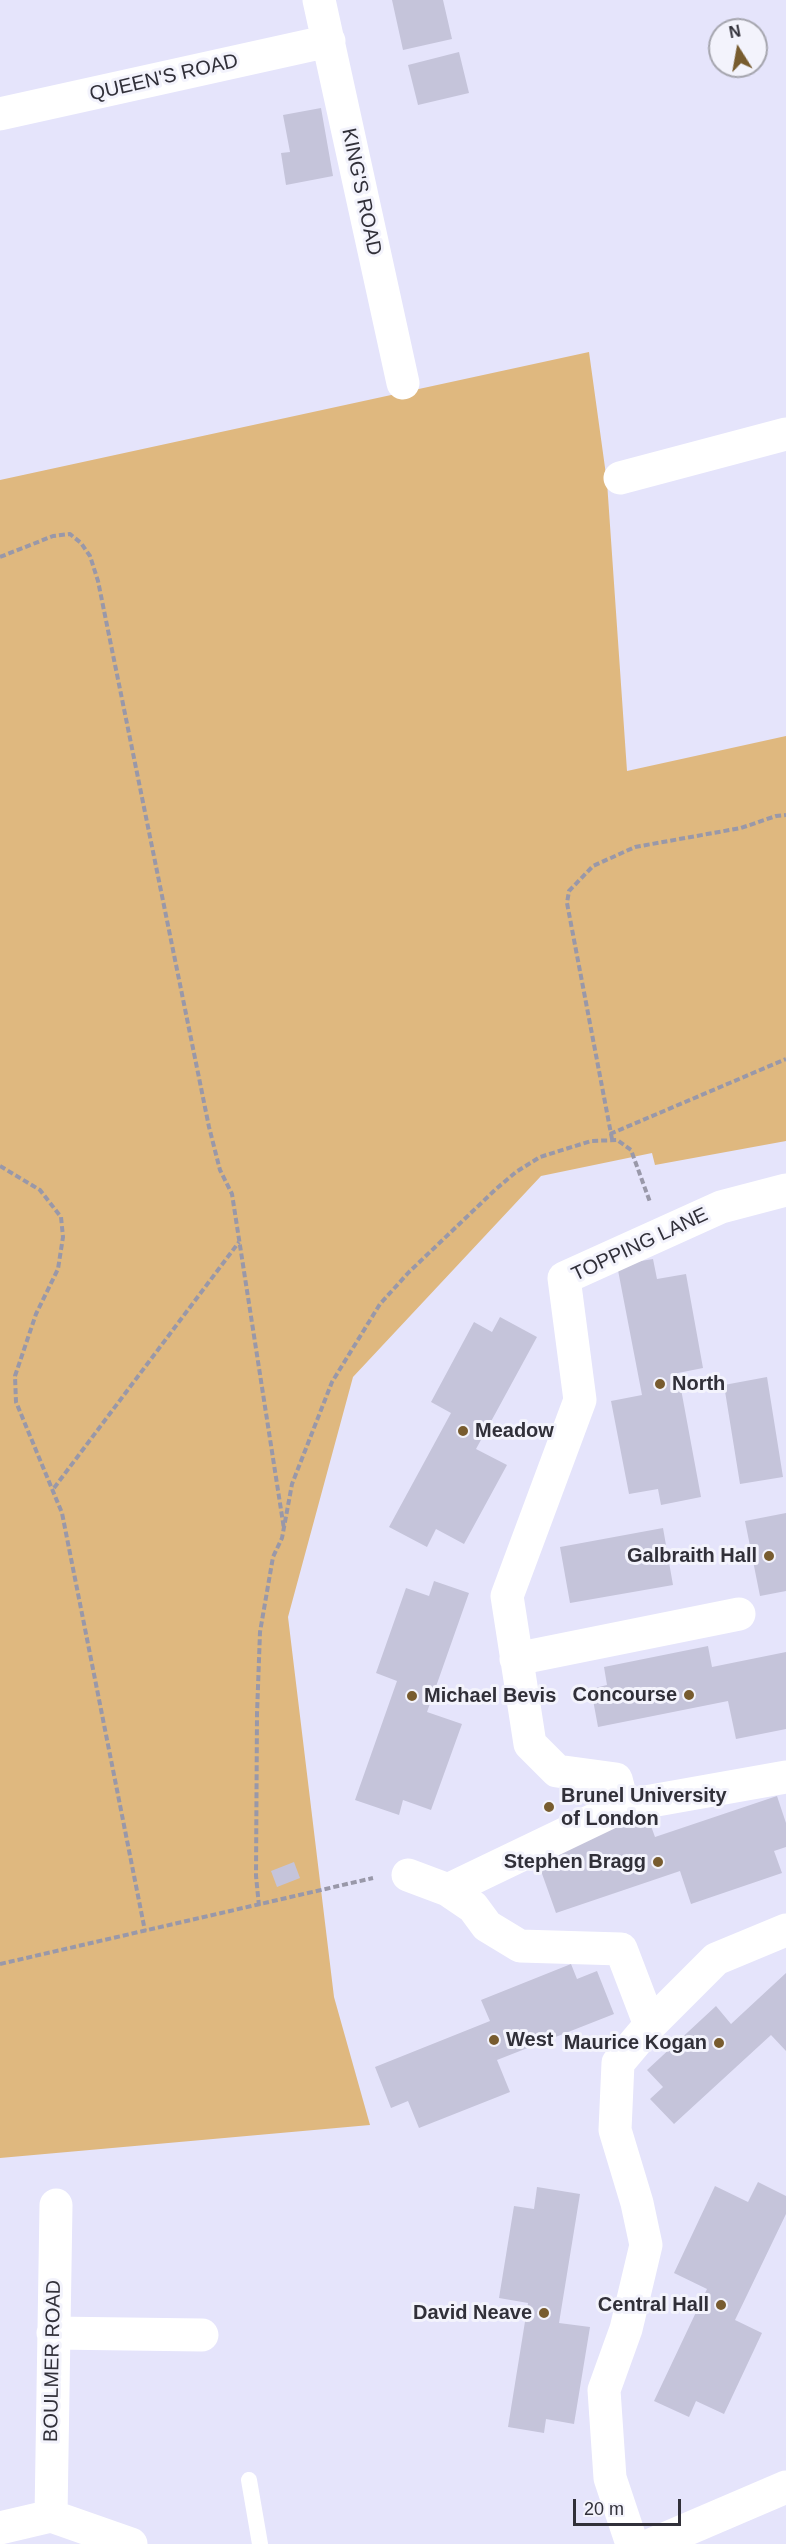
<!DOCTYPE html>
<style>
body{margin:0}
#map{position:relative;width:786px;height:2544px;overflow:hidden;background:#e5e4fb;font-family:Helvetica,sans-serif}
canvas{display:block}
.north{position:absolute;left:708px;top:18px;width:60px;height:60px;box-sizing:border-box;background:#f3f3fc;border:2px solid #a5a5ae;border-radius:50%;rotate:349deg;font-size:16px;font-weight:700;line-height:24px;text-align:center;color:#313039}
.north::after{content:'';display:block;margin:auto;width:21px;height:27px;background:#785c2f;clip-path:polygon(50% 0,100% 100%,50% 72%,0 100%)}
.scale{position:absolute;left:573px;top:2499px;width:108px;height:27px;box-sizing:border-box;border:3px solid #313039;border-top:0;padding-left:8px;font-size:18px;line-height:21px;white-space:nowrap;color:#313039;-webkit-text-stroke:4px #f3f3fc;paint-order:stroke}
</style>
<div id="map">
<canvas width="786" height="2544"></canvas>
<div class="north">N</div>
<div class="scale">20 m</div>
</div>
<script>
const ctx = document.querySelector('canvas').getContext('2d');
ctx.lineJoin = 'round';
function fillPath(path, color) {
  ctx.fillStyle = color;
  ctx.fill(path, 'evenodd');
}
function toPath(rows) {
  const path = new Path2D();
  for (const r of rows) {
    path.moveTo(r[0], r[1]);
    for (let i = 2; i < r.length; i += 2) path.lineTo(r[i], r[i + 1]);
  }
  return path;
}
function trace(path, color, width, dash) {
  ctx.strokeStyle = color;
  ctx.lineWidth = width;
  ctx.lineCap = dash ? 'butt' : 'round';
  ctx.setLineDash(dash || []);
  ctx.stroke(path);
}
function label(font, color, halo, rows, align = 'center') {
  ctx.font = font + ' Helvetica,sans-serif';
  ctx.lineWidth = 6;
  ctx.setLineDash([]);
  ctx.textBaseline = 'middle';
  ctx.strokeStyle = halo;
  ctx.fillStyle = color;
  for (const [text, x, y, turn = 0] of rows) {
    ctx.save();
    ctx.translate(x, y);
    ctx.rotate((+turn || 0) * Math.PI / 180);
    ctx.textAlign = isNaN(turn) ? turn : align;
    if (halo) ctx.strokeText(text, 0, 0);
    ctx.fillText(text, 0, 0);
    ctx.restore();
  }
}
fillPath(toPath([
 [589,352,607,482,627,771,786,736,786,1141,655,1165,652,1153,541,1176,353,1377,288,1617,334,1997,370,2125,0,2158,0,480]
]), '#dfb87f');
fillPath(toPath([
 [392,0,443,0,452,39,403,50],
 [459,52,469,93,418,105,408,65],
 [321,108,333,176,286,185,281,153,290,152,283,115],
 [653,1259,657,1279,686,1274,703,1368,678,1373,701,1497,661,1505,658,1489,629,1494,611,1401,642,1395,617,1265],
 [500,1317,537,1337,476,1449,507,1465,464,1544,436,1529,427,1547,389,1527,451,1413,431,1402,474,1322,492,1332],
 [767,1377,783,1477,740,1484,724,1385],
 [786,1513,786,1591,760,1596,745,1521],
 [663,1528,673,1585,570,1603,560,1547],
 [434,1581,469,1593,427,1712,462,1724,431,1810,403,1800,399,1815,355,1800,397,1681,376,1673,406,1588,429,1596],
 [708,1646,712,1667,786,1652,786,1729,736,1739,728,1701,598,1727,591,1689,607,1685,604,1667],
 [777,1796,786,1823,786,1847,774,1851,782,1873,691,1904,680,1871,556,1913,535,1854,647,1815,655,1837],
 [294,1862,300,1878,277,1887,271,1871],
 [571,1964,577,1979,597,1971,614,2014,497,2060,510,2092,419,2128,408,2101,391,2108,375,2067,490,2021,481,2000],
 [786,1973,786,2051,771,2035,674,2124,650,2099,663,2087,647,2070,716,2006,731,2024],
 [758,2182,786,2196,786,2214,735,2320,762,2333,724,2414,696,2401,689,2417,654,2401,707,2289,674,2273,715,2186,748,2202],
 [537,2187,580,2194,559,2323,590,2327,574,2424,546,2419,544,2433,508,2427,528,2303,499,2298,514,2206,534,2209]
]), '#c5c4da');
trace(toPath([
 [0,557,53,536,70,534,81,543,90,556,98,581,209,1127,220,1170,232,1194,284,1529],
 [610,1134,786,1059],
 [612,1139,567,903,569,891,593,866,635,847,741,828,776,816,786,815],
 [0,1166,40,1190,61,1217,63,1237,58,1269,36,1314,15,1376,16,1402,62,1513,145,1931],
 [54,1488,239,1242],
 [259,1906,256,1876,257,1714,260,1632,273,1557,282,1538,292,1484,332,1382,380,1304,409,1272,496,1189,516,1172,540,1157,591,1141,617,1140,631,1150,650,1202],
 [0,1964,373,1878]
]), '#9998a9', 4, [6, 3]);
trace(toPath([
 [249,2480,260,2544]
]), '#fff', 16);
trace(toPath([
 [319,0,403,383],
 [0,114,329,41],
 [620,478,786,434],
 [516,1659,739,1614],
 [623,1806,786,1777],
 [408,1875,448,1890],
 [650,2025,716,1959,786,1930],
 [53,2333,202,2335],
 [51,2516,56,2205],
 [0,2528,51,2516,131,2544],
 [632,2544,610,2478,604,2390,626,2329,646,2245,637,2203,615,2130,618,2063,650,2025,621,1949,520,1946,487,1926,473,1907,448,1890,623,1806,616,1779,557,1771,530,1744,507,1596,580,1400,564,1278,721,1207,786,1190],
 [653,2544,786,2487]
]), '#fff', 33);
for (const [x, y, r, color] of [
 [660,1384,6,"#785c2f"],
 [463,1431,6,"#785c2f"],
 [769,1556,6,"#785c2f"],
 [689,1695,6,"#785c2f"],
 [412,1696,6,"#785c2f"],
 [549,1807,6,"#785c2f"],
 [658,1862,6,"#785c2f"],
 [494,2040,6,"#785c2f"],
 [719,2043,6,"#785c2f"],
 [721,2305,6,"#785c2f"],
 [544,2313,6,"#785c2f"]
]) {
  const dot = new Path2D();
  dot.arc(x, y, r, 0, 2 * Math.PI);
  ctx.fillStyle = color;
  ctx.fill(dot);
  trace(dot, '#f3f3fc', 2);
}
label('20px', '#313039', '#f3f3fc', [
 ["QUEEN'S ROAD",164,78,-13],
 ["KING'S ROAD",361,192,78],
 ["TOPPING LANE",640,1245,-25],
 ["BOULMER ROAD",53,2361,-89]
]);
label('bold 20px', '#313039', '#f3f3fc', [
 ["North",672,1384,"left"],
 ["Meadow",475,1431,"left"],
 ["Galbraith Hall",757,1556],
 ["Concourse",677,1695],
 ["Michael Bevis",424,1696,"left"],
 ["Brunel University",561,1796,"left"],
 ["of London",561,1819,"left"],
 ["Stephen Bragg",646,1862],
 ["West",506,2040,"left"],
 ["Maurice Kogan",707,2043],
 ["Central Hall",709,2305],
 ["David Neave",532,2313]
], 'right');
</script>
